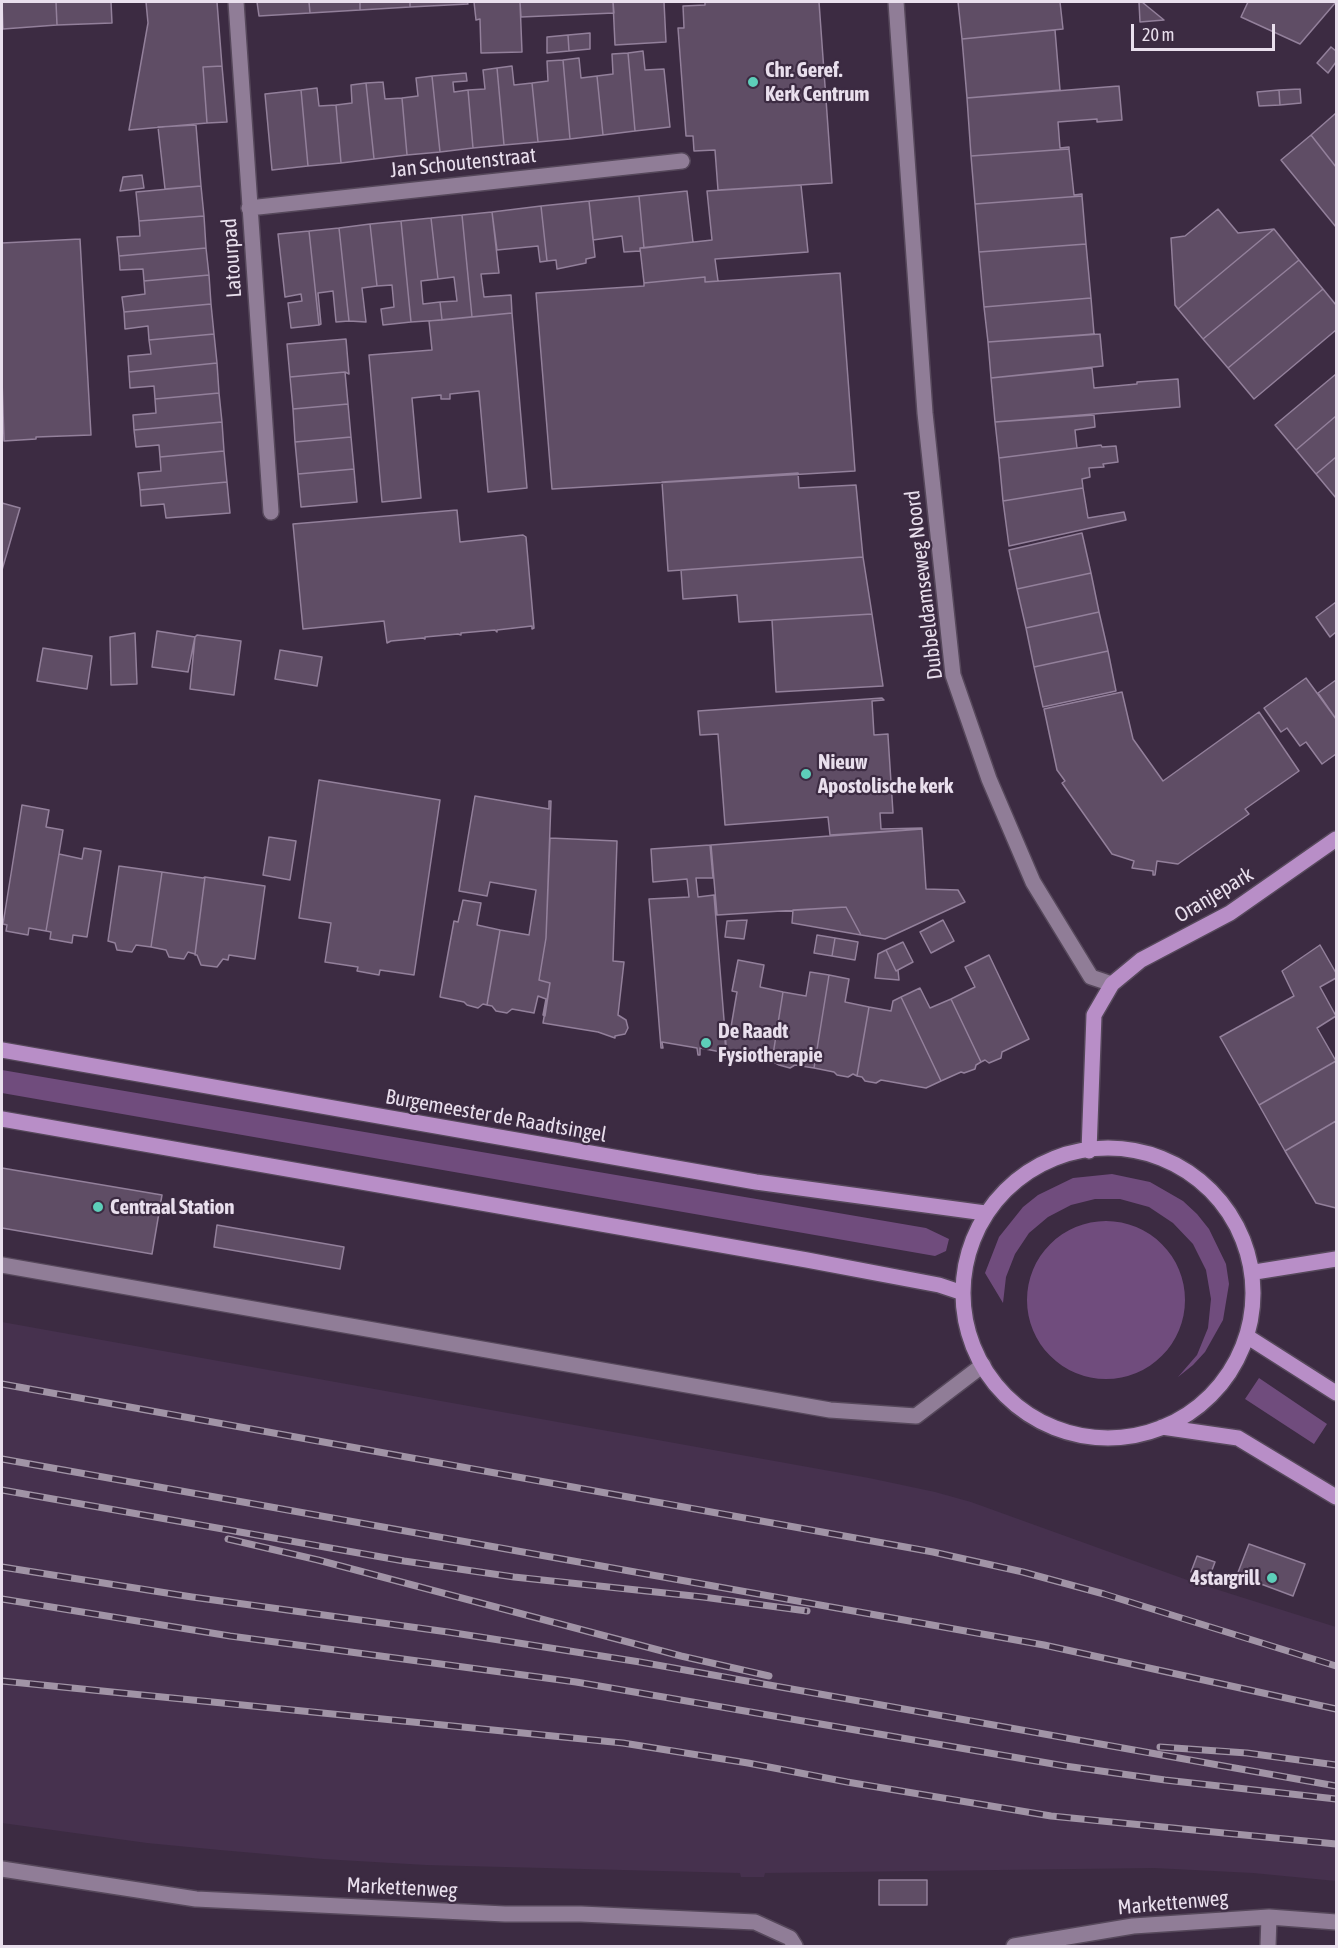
<!DOCTYPE html>
<style>
body{margin:0}
#map{position:relative;width:1338px;height:1948px;overflow:hidden;background:#3c2b42;font-family:"Asap Condensed",sans-serif}
canvas{display:block}
.frame{position:absolute;inset:0;border:3px solid #e9dfed;pointer-events:none}
.scale{position:absolute;left:1131px;top:24px;width:144px;height:27px;box-sizing:border-box;border:3px solid #e9dfed;border-top:0;padding-left:8px;font-size:18px;line-height:21px;white-space:nowrap;color:#e9dfed;-webkit-text-stroke:4px #3c2b42;paint-order:stroke}
</style>
<div id="map">
<canvas width="1338" height="1948"></canvas>
<div class="frame"></div>
<div class="scale">20 m</div>
</div>
<script>
const ctx = document.querySelector('canvas').getContext('2d');
ctx.lineJoin = 'round';
function fillPath(path, color) {
  ctx.fillStyle = color;
  ctx.fill(path, 'evenodd');
}
function toPath(rows) {
  const path = new Path2D();
  for (const r of rows) {
    if (r.length === 3) {
      path.moveTo(r[0] + r[2], r[1]);
      path.arc(r[0], r[1], r[2], 0, 2 * Math.PI);
      continue;
    }
    path.moveTo(r[0], r[1]);
    for (let i = 2; i < r.length; i += 2) path.lineTo(r[i], r[i + 1]);
  }
  return path;
}
function trace(path, color, width, dash) {
  ctx.strokeStyle = color;
  ctx.lineWidth = width;
  ctx.lineCap = dash ? 'butt' : 'round';
  ctx.setLineDash(dash || []);
  ctx.stroke(path);
}
function label(font, color, halo, rows, align = 'center') {
  ctx.font = font + ' "Asap Condensed",sans-serif';
  ctx.lineWidth = 4.5;
  ctx.setLineDash([]);
  ctx.textBaseline = 'middle';
  ctx.strokeStyle = halo;
  ctx.fillStyle = color;
  for (const [text, x, y, turn = 0] of rows) {
    ctx.save();
    ctx.translate(x, y);
    ctx.rotate((+turn || 0) * Math.PI / 180);
    ctx.textAlign = isNaN(turn) ? turn : align;
    if (halo) ctx.strokeText(text, 0, 0);
    ctx.fillText(text, 0, 0);
    ctx.restore();
  }
}
fillPath(toPath([
 [2,1322,869,1478,935,1492,971,1502,1190,1581,1336,1627,1336,1881,1253,1873,1154,1868,765,1873,764,1877,741,1877,740,1873,426,1865,323,1859,220,1850,147,1843,2,1823]
]), '#46314e');
fillPath(toPath([
 [2,1070,926,1228,949,1239,946,1251,935,1256,2,1093],
 [1112,1174,1150,1182,1183,1201,1197,1214,1209,1229,1226,1264,1229,1284,1223,1320,1205,1352,1193,1365,1178,1377,1197,1355,1208,1328,1211,1299,1206,1270,1193,1244,1173,1223,1149,1207,1120,1199,1095,1199,1071,1205,1048,1217,1029,1233,1015,1254,1006,1277,1003,1303,985,1273,999,1237,1023,1207,1038,1195,1073,1178],
 [1106,1300,79],
 [1259,1378,1327,1424,1314,1444,1245,1399]
]), '#704c7d');
const building = toPath([
 [2,2,56,2,57,25,3,29,2,2],
 [56,2,111,2,112,23,57,25,56,2],
 [146,2,217,2,222,66,203,67,207,123,129,130,148,23,146,2],
 [257,2,309,2,310,13,259,16,257,2],
 [309,2,360,2,360,10,310,13,309,2],
 [360,2,410,2,410,7,360,10,360,2],
 [410,2,467,2,468,4,410,7,410,2],
 [474,2,520,2,522,52,481,53,480,19,476,20,474,2],
 [520,2,613,2,614,13,521,17,520,2],
 [613,2,664,2,666,42,615,45,613,2],
 [705,2,819,2,832,183,718,190,715,150,694,151,693,136,686,136,678,28,684,28,683,6,705,5,705,2],
 [958,2,1060,2,1063,29,962,39,958,2],
 [1139,2,1142,2,1164,20,1140,22,1139,2],
 [1248,2,1336,2,1300,44,1241,17,1248,2],
 [1055,30,1060,90,967,98,962,39,1055,30],
 [590,33,590,49,569,51,568,35,590,33],
 [568,35,569,51,547,53,547,37,568,35],
 [1331,47,1336,51,1336,62,1328,73,1317,63,1331,47],
 [643,51,645,70,664,69,670,127,635,131,628,53,643,51],
 [628,53,635,131,603,135,597,76,613,74,612,54,628,53],
 [579,58,581,78,597,76,603,135,570,139,563,60,579,58],
 [563,60,570,139,538,142,532,83,548,81,547,61,563,60],
 [222,66,227,122,207,123,203,67,222,66],
 [512,66,514,85,532,83,538,142,504,145,497,68,512,66],
 [497,68,504,145,473,148,468,90,485,89,483,70,497,68],
 [466,73,467,81,453,82,454,92,468,90,473,148,440,152,432,76,466,73],
 [432,76,440,152,407,155,402,98,418,96,416,78,432,76],
 [383,82,385,99,402,98,407,155,374,159,366,83,383,82],
 [366,83,374,159,341,163,336,105,352,103,351,85,366,83],
 [1119,86,1122,120,1097,122,1097,119,1058,122,1060,148,1069,147,1069,149,971,156,967,98,1119,86],
 [317,88,319,106,336,105,341,163,308,166,301,90,317,88],
 [1300,89,1301,103,1280,105,1279,90,1300,89],
 [301,90,308,166,272,170,265,94,301,90],
 [1279,90,1280,105,1259,106,1257,92,1279,90],
 [1336,113,1336,167,1311,135,1336,113],
 [196,125,201,186,165,189,158,127,196,125],
 [1311,135,1336,167,1336,227,1281,160,1311,135],
 [1069,149,1074,195,1082,194,1082,196,975,204,971,156,1069,149],
 [142,175,144,188,120,191,123,177,142,175],
 [801,185,808,252,715,259,718,281,705,282,705,277,644,283,640,248,712,240,707,191,801,185],
 [201,186,204,216,139,221,136,192,201,186],
 [687,191,693,242,644,248,639,196,687,191],
 [639,196,644,248,640,248,640,251,624,252,622,236,593,240,589,201,639,196],
 [1082,196,1086,244,979,252,975,204,1082,196],
 [589,201,595,257,586,259,586,263,557,269,556,260,547,261,541,206,589,201],
 [541,206,547,261,540,262,538,246,497,250,492,212,541,206],
 [1218,209,1238,233,1274,229,1178,309,1175,305,1171,238,1185,236,1218,209],
 [492,212,499,273,481,274,484,297,511,295,512,313,472,317,462,215,492,212],
 [462,215,472,317,442,320,440,302,457,301,454,277,438,279,431,218,462,215],
 [204,216,206,248,119,256,117,237,140,236,139,221,204,216],
 [431,218,438,279,421,281,423,304,440,302,442,320,411,322,401,221,431,218],
 [401,221,411,322,383,325,381,309,394,307,392,285,377,286,370,224,401,221],
 [370,224,377,286,362,288,366,322,349,321,339,228,370,224],
 [339,228,349,321,336,322,333,291,318,293,321,324,319,325,309,231,339,228],
 [1274,229,1299,260,1203,339,1178,309,1274,229],
 [309,231,319,325,291,328,288,303,302,301,301,294,285,297,278,234,309,231],
 [80,239,91,435,36,437,36,439,4,441,2,379,2,243,80,239],
 [1086,244,1091,298,984,307,979,252,1086,244],
 [206,248,209,275,144,281,143,269,120,270,119,256,206,248],
 [1299,260,1323,289,1228,368,1203,339,1299,260],
 [840,273,855,471,552,489,536,293,644,286,644,283,705,277,705,282,840,273],
 [209,275,211,304,124,312,122,297,145,294,144,281,209,275],
 [1323,289,1336,305,1336,330,1254,399,1228,368,1323,289],
 [1091,298,1094,334,988,342,984,307,1091,298],
 [211,304,214,334,149,340,148,326,125,329,124,312,211,304],
 [512,313,527,488,488,492,479,391,450,394,450,399,441,399,441,395,412,398,421,498,382,502,369,355,432,350,429,321,512,313],
 [214,334,217,363,129,372,128,356,151,354,149,340,214,334],
 [1100,334,1103,366,991,378,988,342,1100,334],
 [346,339,349,374,345,372,290,377,287,344,346,339],
 [217,363,219,393,155,399,154,386,130,388,129,372,217,363],
 [1092,368,1094,388,1137,384,1137,382,1178,379,1180,407,995,422,991,378,1092,368],
 [345,372,348,404,293,409,290,377,345,372],
 [1336,374,1336,416,1296,450,1275,425,1336,374],
 [219,393,222,422,134,430,133,415,156,413,155,399,219,393],
 [348,404,351,437,295,442,293,409,348,404],
 [1094,415,1095,427,1075,430,1077,448,999,458,995,422,1094,415],
 [1336,416,1336,457,1316,474,1296,450,1336,416],
 [222,422,224,451,160,457,159,445,136,447,134,430,222,422],
 [351,437,354,469,298,474,295,442,351,437],
 [1101,445,1102,447,1116,446,1118,462,1103,464,1104,467,1089,468,1090,477,1082,479,1083,488,1003,501,999,458,1101,445],
 [224,451,227,482,140,490,138,473,161,471,160,457,224,451],
 [1336,457,1336,498,1316,474,1336,457],
 [354,469,357,502,301,507,298,474,354,469],
 [798,473,799,488,856,485,863,557,668,571,662,482,798,473],
 [227,482,230,513,166,518,164,504,141,506,140,490,227,482],
 [1083,488,1088,518,1124,512,1126,520,1009,546,1003,501,1083,488],
 [2,503,20,508,2,570,2,503],
 [457,510,460,542,523,535,526,537,534,628,532,629,532,626,497,630,497,632,495,630,461,633,461,635,458,634,425,637,425,639,423,638,391,641,387,643,384,621,303,629,293,524,457,510],
 [1082,533,1091,573,1017,589,1009,550,1082,533],
 [863,557,872,614,739,622,737,595,683,599,681,570,863,557],
 [1091,573,1099,612,1026,628,1017,589,1091,573],
 [1336,602,1336,632,1330,637,1316,617,1336,602],
 [1099,612,1108,651,1034,667,1026,628,1099,612],
 [872,614,883,686,776,692,772,620,872,614],
 [157,631,195,637,188,672,152,667,157,631],
 [135,633,137,684,111,685,110,637,135,633],
 [197,635,241,641,234,695,190,689,195,637,197,635],
 [43,648,92,656,87,689,37,681,43,648],
 [280,650,322,657,317,686,275,679,280,650],
 [1108,651,1116,691,1043,707,1034,667,1108,651],
 [1306,678,1336,719,1336,754,1322,764,1306,742,1300,746,1287,728,1281,732,1264,708,1306,678],
 [1336,680,1336,719,1318,693,1336,680],
 [1122,692,1133,739,1163,781,1259,712,1299,771,1245,809,1249,814,1178,864,1157,861,1155,875,1153,875,1153,871,1132,868,1134,861,1112,854,1062,783,1065,781,1057,770,1044,709,1122,692],
 [882,698,884,700,872,701,874,735,888,734,888,736,893,813,880,813,881,829,922,828,922,829,830,835,828,817,725,825,718,734,700,735,698,711,882,698],
 [319,780,440,800,414,975,380,970,379,975,357,971,358,967,325,962,331,923,299,918,319,780],
 [475,796,549,809,549,801,551,801,546,938,539,980,550,983,545,1016,543,1015,546,999,538,996,534,1013,512,1009,507,1013,496,1011,492,1006,487,1005,500,930,529,935,536,890,490,882,487,896,459,891,475,796],
 [22,805,49,810,46,827,63,830,46,931,29,928,28,935,6,931,7,925,3,924,22,805],
 [922,829,926,889,958,890,965,902,885,939,861,935,846,907,717,915,711,845,922,829],
 [269,837,296,841,290,880,263,875,269,837],
 [550,838,617,841,613,961,624,962,618,1015,626,1020,628,1028,625,1034,615,1036,615,1038,598,1032,543,1023,550,983,539,980,546,938,550,838],
 [710,845,713,878,696,878,698,897,714,895,727,1057,722,1059,721,1052,700,1048,700,1055,698,1055,697,1048,662,1042,663,1048,661,1048,649,899,689,897,687,879,653,882,651,849,710,845],
 [84,848,101,851,87,937,73,935,72,943,50,939,51,932,46,931,59,854,82,859,84,848],
 [119,866,162,872,151,947,136,945,132,952,117,950,115,943,108,941,119,866],
 [162,872,203,878,205,877,195,954,188,952,184,959,169,957,166,950,151,947,162,872],
 [205,877,265,886,255,959,229,955,228,960,223,959,217,967,201,965,197,955,195,955,205,877],
 [463,900,481,903,477,925,500,930,487,1005,483,1004,478,1008,467,1005,464,1002,440,997,454,921,458,922,463,900],
 [846,907,861,935,792,923,793,910,846,907],
 [747,920,744,939,725,937,727,921,747,920],
 [943,920,954,941,931,953,920,932,943,920],
 [817,935,835,938,832,956,814,953,817,935],
 [835,938,858,942,855,960,832,956,835,938],
 [903,942,913,962,896,971,886,950,903,942],
 [1320,945,1336,973,1336,978,1320,987,1336,1016,1317,1028,1336,1061,1259,1105,1220,1037,1294,996,1282,971,1320,945],
 [886,950,896,971,898,970,899,980,875,978,878,954,886,950],
 [989,955,1029,1039,1002,1052,1001,1058,989,1063,985,1060,981,1062,951,999,975,987,965,967,989,955],
 [738,960,764,965,760,987,783,992,772,1061,767,1060,762,1063,752,1061,748,1057,726,1052,724,1028,731,1027,737,992,732,991,738,960],
 [810,972,829,975,814,1068,795,1065,790,1068,779,1065,772,1061,783,992,806,996,810,972],
 [829,975,849,979,845,1002,869,1007,857,1076,853,1074,848,1077,837,1075,834,1072,814,1068,829,975],
 [920,988,930,1008,951,999,981,1062,976,1065,975,1069,964,1073,961,1072,941,1081,901,997,920,988],
 [901,997,941,1081,926,1088,881,1080,876,1083,865,1081,862,1077,857,1076,869,1007,891,1011,893,1001,901,997],
 [1336,1061,1336,1121,1285,1151,1259,1105,1336,1061],
 [1336,1121,1336,1208,1316,1203,1285,1151,1336,1121],
 [2,1168,162,1195,152,1254,2,1228,2,1168],
 [217,1225,344,1247,340,1269,214,1247,217,1225],
 [1249,1544,1305,1564,1293,1596,1237,1575,1249,1544],
 [1197,1556,1215,1562,1209,1578,1191,1572,1197,1556],
 [879,1880,927,1880,927,1905,879,1905,879,1880]
]);
fillPath(building, '#5f4d65');
trace(building, '#93809b', 1.5);
const minor = toPath([
 [236,2,271,512],
 [896,2,925,413,953,675,989,779,1033,882,1091,977,1112,984],
 [249,208,682,161],
 [2,1265,830,1410,916,1416,983,1365],
 [2,1869,196,1899,505,1914,581,1914,755,1922,790,1938,795,1946],
 [1014,1946,1133,1926,1269,1917,1336,1922],
 [1268,1946,1269,1917]
]);
const major = toPath([
 [2,1050,756,1182,985,1213],
 [2,1119,807,1260,939,1285,960,1292],
 [1108,1293,145],
 [1089,1151,1094,1015,1112,984,1141,960,1230,913,1336,839],
 [1255,1272,1336,1259],
 [1248,1337,1336,1393],
 [1162,1427,1238,1438,1336,1497]
]);
trace(minor, '#56485b', 18);
trace(major, '#56485b', 18);
trace(minor, '#907d97', 15);
trace(major, '#b88ec7', 15);
const rail = toPath([
 [2,1384,933,1552,1023,1572,1104,1594,1336,1666],
 [2,1459,1044,1645,1336,1709],
 [2,1490,404,1561,514,1577,703,1597,807,1611],
 [228,1539,318,1560,681,1656,769,1676],
 [2,1567,192,1597,448,1632,640,1662,1336,1786],
 [2,1599,230,1636,576,1682,1065,1766,1165,1780,1336,1799],
 [2,1681,623,1743,748,1763,847,1782,1051,1816,1336,1844],
 [1160,1747,1247,1753,1336,1765]
]);
trace(rail, '#a194a6', 7);
trace(rail, '#3c2b42', 4.5, [14]);
for (const [x, y, r, color] of [
 [753,82,6,"#5dceb9"],
 [806,774,6,"#5dceb9"],
 [706,1043,6,"#5dceb9"],
 [98,1207,6,"#5dceb9"],
 [1272,1578,6,"#5dceb9"]
]) {
  const dot = new Path2D();
  dot.arc(x, y, r, 0, 2 * Math.PI);
  ctx.fillStyle = color;
  ctx.fill(dot);
  trace(dot, '#3c2b42', 2);
}
label('bold 21px', '#e9dfed', '#3c2b42', [
 ["Chr. Geref.",765,70],
 ["Kerk Centrum",765,94],
 ["Nieuw",818,762],
 ["Apostolische kerk",818,786],
 ["De Raadt",718,1031],
 ["Fysiotherapie",718,1055],
 ["Centraal Station",110,1207],
 ["4stargrill",1260,1578,"right"]
], 'left');
label('21px', '#e9dfed', '#3c2b42', [
 ["Jan Schoutenstraat",463,163,-6],
 ["Latourpad",232,258,-94],
 ["Dubbeldamseweg Noord",924,585,-97],
 ["Oranjepark",1214,895,-31],
 ["Burgemeester de Raadtsingel",496,1116,10],
 ["Markettenweg",402,1888,3],
 ["Markettenweg",1173,1903,-5]
]);
</script>
